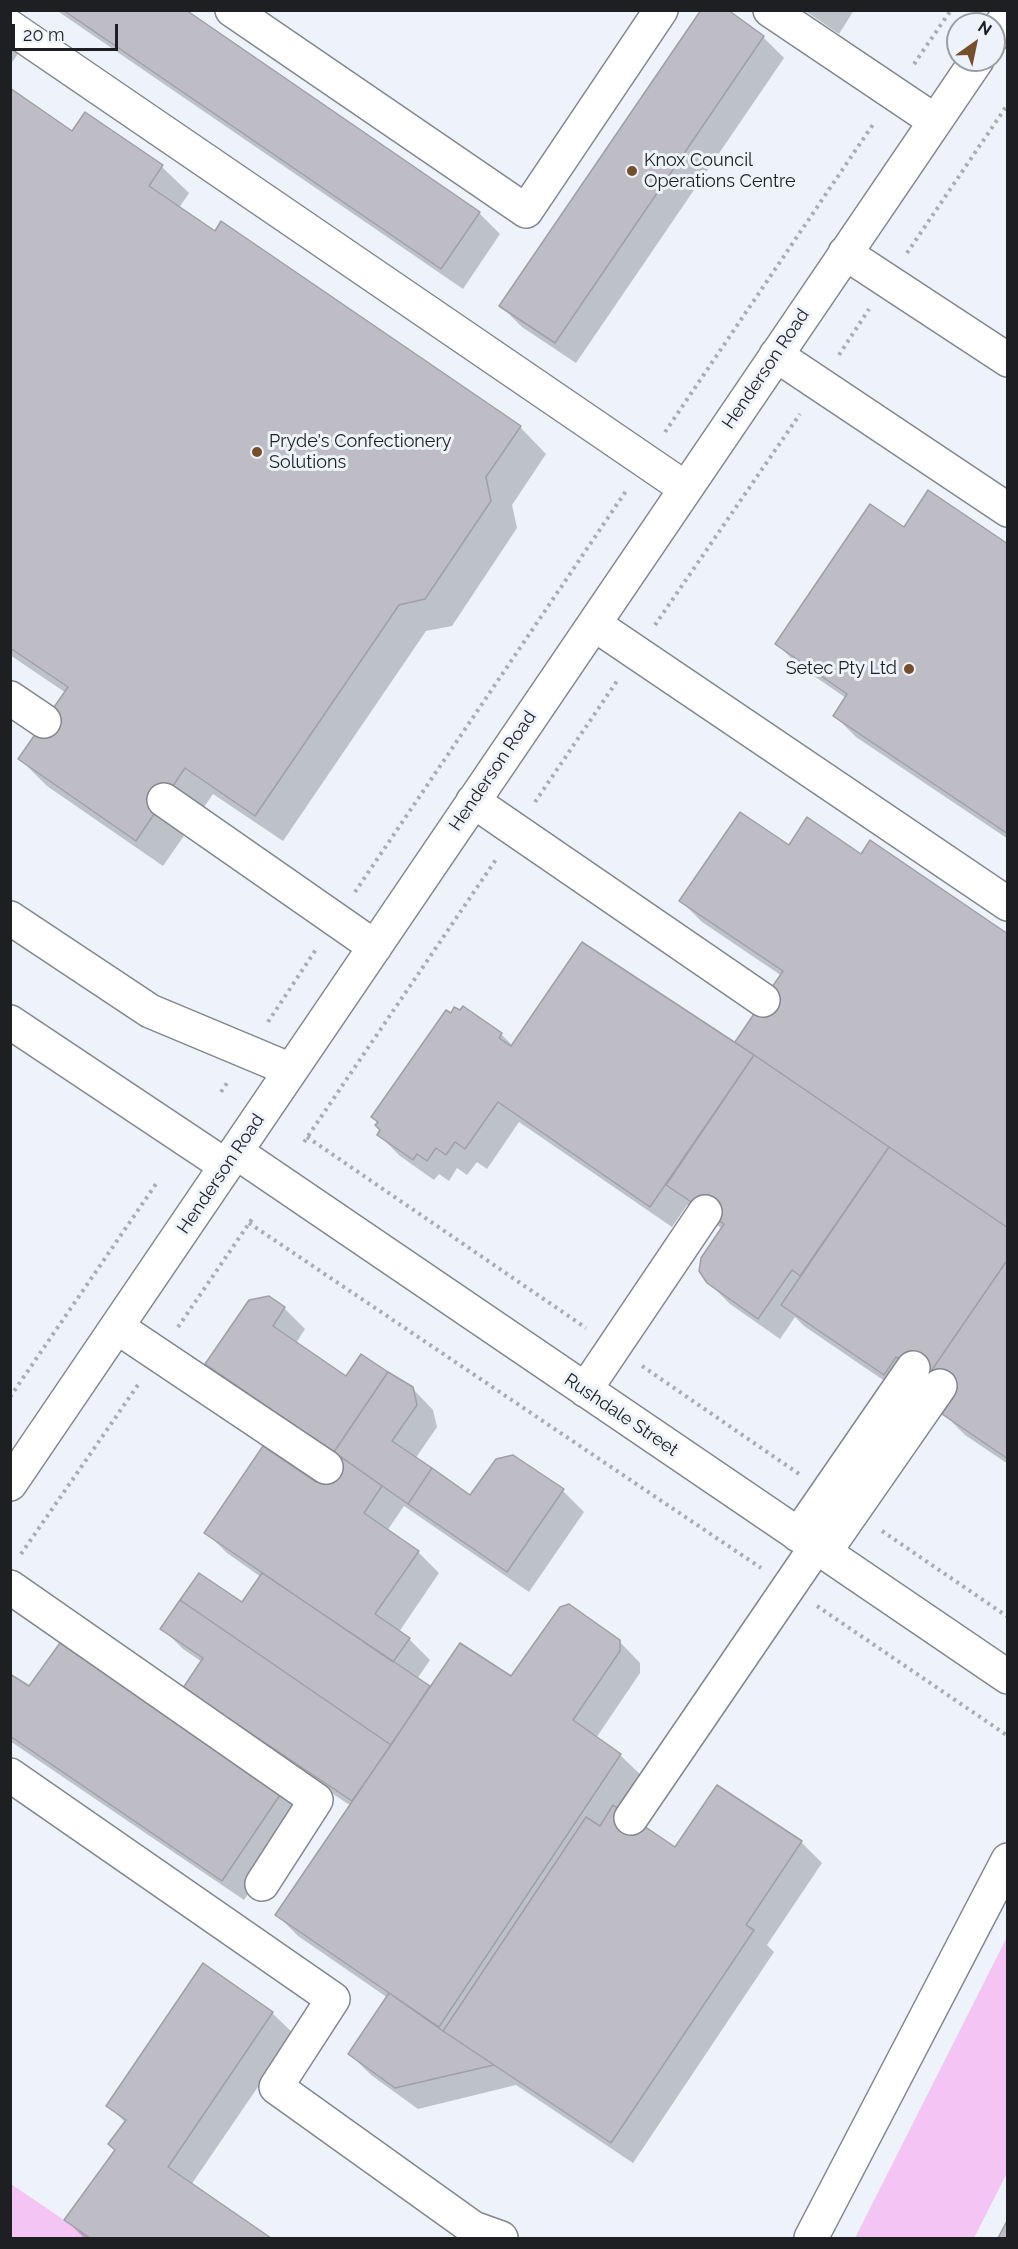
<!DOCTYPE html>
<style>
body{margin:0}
#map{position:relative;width:1018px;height:2249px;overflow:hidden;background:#edf2fb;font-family:Raleway,sans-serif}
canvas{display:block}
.frame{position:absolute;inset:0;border:12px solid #1d1f22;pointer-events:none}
.north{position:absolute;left:946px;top:12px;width:60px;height:60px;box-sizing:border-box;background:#edf2fb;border:2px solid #9a9ea4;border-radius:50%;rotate:33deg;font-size:16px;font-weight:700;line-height:24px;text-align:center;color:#1d1f22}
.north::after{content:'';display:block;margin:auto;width:21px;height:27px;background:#754f2c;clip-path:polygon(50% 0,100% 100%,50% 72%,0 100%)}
.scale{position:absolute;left:12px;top:24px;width:106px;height:27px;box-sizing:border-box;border:3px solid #1d1f22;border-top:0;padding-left:8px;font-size:18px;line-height:21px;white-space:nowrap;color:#1d1f22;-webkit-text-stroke:4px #edf2fb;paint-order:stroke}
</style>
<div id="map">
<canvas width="1018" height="2249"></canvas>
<div class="frame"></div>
<div class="north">N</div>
<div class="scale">20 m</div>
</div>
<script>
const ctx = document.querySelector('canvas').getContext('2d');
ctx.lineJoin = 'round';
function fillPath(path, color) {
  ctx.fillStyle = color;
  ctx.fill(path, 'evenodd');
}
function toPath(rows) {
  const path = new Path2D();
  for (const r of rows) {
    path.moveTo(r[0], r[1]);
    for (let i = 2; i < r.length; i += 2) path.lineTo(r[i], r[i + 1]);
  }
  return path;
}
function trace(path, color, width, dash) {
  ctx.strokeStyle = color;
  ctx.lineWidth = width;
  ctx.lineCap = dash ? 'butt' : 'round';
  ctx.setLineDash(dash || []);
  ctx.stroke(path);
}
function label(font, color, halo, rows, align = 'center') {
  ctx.font = font + ' Raleway,sans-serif';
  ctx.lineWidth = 6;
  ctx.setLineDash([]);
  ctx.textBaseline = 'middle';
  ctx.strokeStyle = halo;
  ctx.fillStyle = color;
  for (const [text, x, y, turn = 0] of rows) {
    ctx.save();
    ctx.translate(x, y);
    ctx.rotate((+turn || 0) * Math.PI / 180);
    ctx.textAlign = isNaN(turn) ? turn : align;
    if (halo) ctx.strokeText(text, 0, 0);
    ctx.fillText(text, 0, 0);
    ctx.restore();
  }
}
fillPath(toPath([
 [1007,1937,1007,2173,974,2238,855,2238],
 [11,2184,64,2220,90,2238,11,2238]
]), '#f4c5f4');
fillPath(toPath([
 [10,10,18,10,36,29,10,65],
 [56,10,183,10,479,213,500,234,463,289],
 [725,10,763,37,784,58,576,363,522,327,501,306],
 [804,10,854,10,839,34],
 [10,90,73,133,85,114,162,167,189,193,179,208,520,427,546,454,512,505,517,528,452,626,426,631,283,841,213,794,163,866,47,786,20,759,66,693,10,655],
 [904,529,1008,546,1008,839,856,737,835,716,846,698,798,665,777,644],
 [789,847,862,856,1008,936,1008,1464,965,1435,944,1414,953,1401,918,1377,905,1395,804,1326,795,1317,780,1339,730,1304,708,1282,723,1229,687,1205,672,1227,519,1122,487,1169,477,1162,467,1175,457,1168,449,1181,439,1174,434,1180,400,1156,379,1135,382,1130,373,1117,501,1034,513,1046,735,1044,782,976,702,922,681,901],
 [269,1297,284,1308,305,1329,296,1343,347,1378,412,1388,433,1410,437,1427,415,1459,471,1498,563,1491,584,1512,529,1592,404,1506,387,1531,418,1552,439,1573,399,1632,409,1639,430,1660,417,1679,431,1689,511,1678,619,1641,640,1663,640,1673,596,1738,620,1755,642,1776,618,1811,676,1849,801,1842,822,1863,767,1945,774,1952,633,2163,516,2085,418,2109,371,2075,350,2054,388,1998,298,1936,277,1915,351,1806,206,1709,202,1662,183,1649,162,1628,242,1605,261,1577,227,1553,206,1532,317,1484,333,1456,228,1385,207,1364],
 [10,1676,29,1688,281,1794,302,1815,244,1900,10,1741],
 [204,1965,272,2013,294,2034,191,2185,268,2238,84,2238,66,2220,116,2150,126,2123,108,2105]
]), '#0003');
const building = toPath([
 [63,10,186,10,480,212,441,269,63,10],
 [701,10,728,10,764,36,555,343,499,306,701,10],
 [10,88,72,131,85,112,163,165,149,186,215,231,221,221,521,426,486,477,491,501,425,599,399,605,255,816,185,768,136,841,18,759,68,687,10,648,10,88],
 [928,490,1008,544,1008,834,833,716,847,694,775,644,870,504,904,527,928,490],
 [740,812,789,845,807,817,861,854,870,840,1008,934,1008,1228,735,1042,783,971,679,901,740,812],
 [582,942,754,1055,650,1207,498,1102,465,1149,455,1142,446,1155,436,1148,427,1161,417,1154,413,1160,377,1135,380,1130,375,1125,378,1122,371,1117,446,1010,451,1013,454,1007,460,1010,463,1006,502,1033,499,1038,511,1046,582,942],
 [754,1055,889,1147,800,1276,792,1270,758,1319,707,1283,699,1271,701,1258,724,1224,666,1185,754,1055],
 [889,1147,1008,1228,1008,1259,927,1377,896,1357,884,1375,781,1305,889,1147],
 [1008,1259,1008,1459,942,1414,954,1396,927,1377,1008,1259],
 [269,1296,285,1307,273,1326,346,1376,361,1354,388,1372,334,1452,205,1364,249,1300,269,1296],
 [388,1372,413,1387,417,1405,392,1441,432,1468,408,1504,334,1452,388,1372],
 [263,1446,316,1482,334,1452,382,1486,364,1513,419,1551,375,1614,410,1638,393,1662,204,1533,263,1446],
 [513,1455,564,1489,507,1572,408,1504,432,1468,470,1495,496,1459,513,1455],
 [199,1573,242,1602,262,1573,430,1686,391,1745,180,1600,199,1573],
 [180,1600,391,1745,352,1801,183,1688,203,1658,160,1629,180,1600],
 [569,1604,620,1640,620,1651,573,1720,621,1754,439,2027,275,1915,460,1643,511,1676,560,1607,569,1604],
 [60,1643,282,1792,222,1881,10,1736,10,1674,29,1686,60,1643],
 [717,1785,802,1841,746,1925,754,1930,611,2143,443,2031,586,1817,600,1826,613,1805,675,1847,717,1785],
 [203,1963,273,2012,168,2167,271,2238,90,2238,64,2220,115,2150,108,2144,126,2120,106,2106,203,1963],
 [389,1993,443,2031,494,2065,395,2088,348,2054,389,1993],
 [1008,2219,1008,2238,998,2238,1008,2219]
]);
fillPath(building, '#bebdc6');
trace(building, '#a09fa8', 1.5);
const minor = toPath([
 [232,10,526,211,661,10],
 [770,10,935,121],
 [10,27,685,488],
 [994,35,1008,15],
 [845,253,1008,360],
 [776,355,1008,510],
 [594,624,1008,904],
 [10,698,44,721],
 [164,800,375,947],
 [473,801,763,1000],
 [10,918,150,1011,291,1070],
 [10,1022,226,1166],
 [236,1152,1008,1677],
 [117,1327,326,1467],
 [585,1390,705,1212],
 [10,1484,977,60],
 [798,1535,913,1368],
 [824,1553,940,1386],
 [10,1587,316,1800,262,1884],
 [10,1775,333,1999,276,2087,473,2228,501,2238],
 [631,1818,816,1547],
 [811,2238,1008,1860]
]);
trace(minor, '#82868e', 36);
trace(toPath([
 [914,64,951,10],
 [907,253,1008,104],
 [839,355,869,309],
 [665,432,874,123],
 [655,625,800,414],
 [535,802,617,681],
 [355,892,626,491],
 [268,1022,317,948],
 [221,1092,229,1080],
 [307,1137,586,1328],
 [304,1142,497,858],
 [249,1223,761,1568],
 [178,1327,252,1219],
 [642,1366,799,1474],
 [10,1397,158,1181],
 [882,1531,1008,1617],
 [21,1554,140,1382],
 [817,1606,1008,1736]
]), '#a9adb4', 4, [3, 4.5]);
trace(minor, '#fff', 33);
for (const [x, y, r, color] of [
 [632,171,6,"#754f2c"],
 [257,452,6,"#754f2c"],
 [909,669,6,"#754f2c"]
]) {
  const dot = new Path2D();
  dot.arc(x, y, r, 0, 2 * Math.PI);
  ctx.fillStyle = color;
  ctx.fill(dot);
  trace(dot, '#edf2fb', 2);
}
label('18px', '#1d1f22', '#edf2fb', [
 ["Knox Council",644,161],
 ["Operations Centre",644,182],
 ["Pryde's Confectionery",269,442],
 ["Solutions",269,463],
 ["Setec Pty Ltd",897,669,"right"]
], 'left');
label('18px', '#1d1f22', '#edf2fb', [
 ["Henderson Road",766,369,-56],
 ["Henderson Road",493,771,-56],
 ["Henderson Road",221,1174,-56],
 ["Rushdale Street",621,1415,34]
]);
</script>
